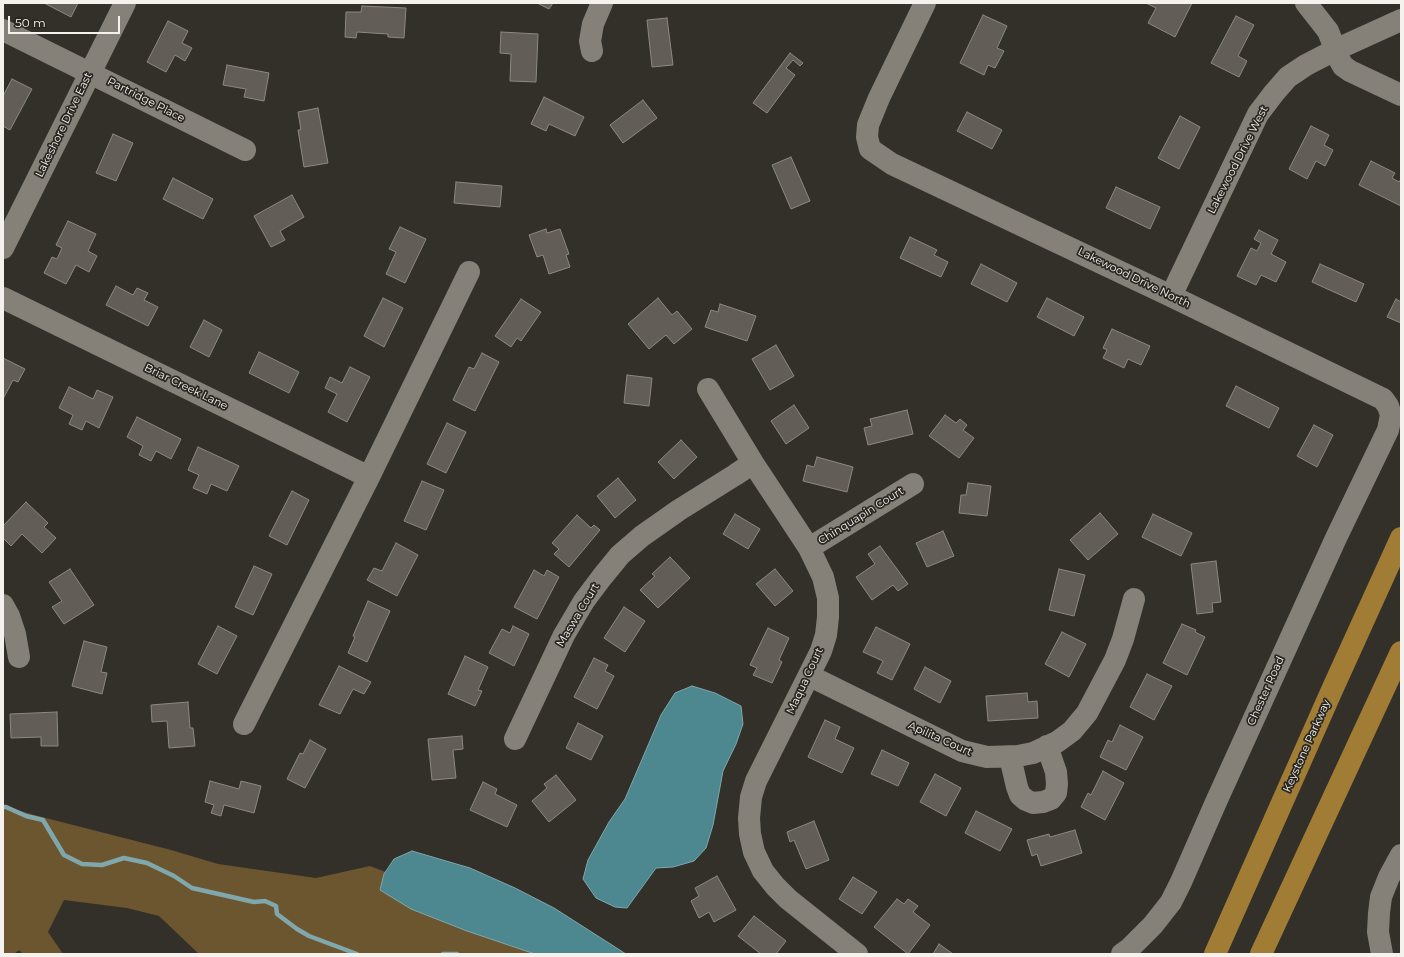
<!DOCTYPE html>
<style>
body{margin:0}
#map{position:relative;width:1404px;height:957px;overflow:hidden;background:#333029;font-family:Montserrat,sans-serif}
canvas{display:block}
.frame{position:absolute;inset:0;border:4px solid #f5f2ee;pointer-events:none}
.scale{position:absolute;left:8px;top:16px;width:112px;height:18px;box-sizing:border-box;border:2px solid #f5f2ee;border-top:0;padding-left:5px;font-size:12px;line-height:14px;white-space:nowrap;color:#f5f2ee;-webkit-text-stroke:3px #292620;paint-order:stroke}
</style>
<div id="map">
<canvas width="1404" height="957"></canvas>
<div class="frame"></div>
<div class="scale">50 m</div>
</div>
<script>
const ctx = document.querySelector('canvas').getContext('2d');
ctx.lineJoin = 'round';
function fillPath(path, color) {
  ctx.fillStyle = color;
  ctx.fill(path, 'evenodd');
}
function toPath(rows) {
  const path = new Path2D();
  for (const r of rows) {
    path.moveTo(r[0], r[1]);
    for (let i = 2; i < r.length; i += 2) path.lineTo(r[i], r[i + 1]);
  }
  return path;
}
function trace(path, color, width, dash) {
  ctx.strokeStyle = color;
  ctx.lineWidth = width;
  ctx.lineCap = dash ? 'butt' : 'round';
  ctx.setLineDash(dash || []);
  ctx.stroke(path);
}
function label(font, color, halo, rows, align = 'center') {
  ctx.font = font + ' Montserrat,sans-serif';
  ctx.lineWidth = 3.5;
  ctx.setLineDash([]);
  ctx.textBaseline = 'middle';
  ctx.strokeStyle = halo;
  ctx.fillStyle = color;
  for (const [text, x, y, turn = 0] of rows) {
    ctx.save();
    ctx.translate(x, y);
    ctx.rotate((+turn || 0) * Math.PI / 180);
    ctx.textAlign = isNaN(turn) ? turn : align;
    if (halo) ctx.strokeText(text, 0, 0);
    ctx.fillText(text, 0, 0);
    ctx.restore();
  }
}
fillPath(toPath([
 [3,806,38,816,171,850,218,864,316,878,370,866,522,925,577,954,199,954,159,916,127,908,64,900,48,932,63,954,23,954,19,950,14,954,3,954]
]), '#6b5630');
const water = toPath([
 [692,686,715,693,741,706,743,724,736,744,723,771,713,825,706,848,694,861,673,867,656,868,627,908,615,907,596,898,583,879,588,860,609,822,625,799,661,715,675,693,692,686],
 [412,851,470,868,515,888,554,908,626,954,535,954,467,931,411,909,380,890,384,874,394,859,412,851]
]);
fillPath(water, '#4d878f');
trace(water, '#7fa7ac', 1);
trace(toPath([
 [3,807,6,807,26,816,43,820,64,855,82,864,102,865,124,858,147,863,174,876,192,888,254,902,265,901,276,906,277,914,297,929,309,936,357,954],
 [443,954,457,954]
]), '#7fa7ac', 4.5);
const building = toPath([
 [44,3,78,3,71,17,44,3],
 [537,3,553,3,549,9,537,3],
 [1146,3,1192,3,1175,37,1148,23,1156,8,1146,3],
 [362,6,406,8,404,38,388,37,388,34,357,32,356,38,345,37,346,12,361,12,362,6],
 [983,15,1007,26,997,48,1004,51,995,68,988,65,984,75,960,63,983,15],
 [1236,16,1254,25,1238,56,1247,61,1239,77,1211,63,1236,16],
 [667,18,673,65,652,67,647,20,667,18],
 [168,21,188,31,182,43,192,48,185,61,175,55,166,72,147,62,168,21],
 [501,32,538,34,536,82,510,81,511,54,500,53,501,32],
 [790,53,803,63,800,66,793,60,786,68,795,75,767,113,753,103,790,53],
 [227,65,269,73,264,101,244,97,246,89,223,85,227,65],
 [12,79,32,89,10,130,3,126,3,96,12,79],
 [544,97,584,117,575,136,549,124,546,131,531,124,544,97],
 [643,100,657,118,623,143,610,125,643,100],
 [318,108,328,163,304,167,298,130,301,130,298,112,318,108],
 [967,112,1002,130,992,149,957,131,967,112],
 [1180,116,1200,127,1179,169,1158,158,1180,116],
 [1311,126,1329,135,1324,145,1333,150,1325,166,1316,161,1307,179,1289,169,1311,126],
 [113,134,133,143,116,181,96,173,113,134],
 [791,157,810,201,791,209,772,165,791,157],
 [1371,161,1395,173,1392,178,1399,182,1401,179,1401,206,1359,185,1371,161],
 [173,178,213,199,203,219,163,199,173,178],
 [456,182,502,186,500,207,454,203,456,182],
 [1116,187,1160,207,1150,229,1106,208,1116,187],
 [292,195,304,217,280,231,285,240,271,247,254,216,292,195],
 [68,221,96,234,88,251,97,256,89,272,76,265,66,284,44,273,52,257,57,259,62,248,56,245,68,221],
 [400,227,426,239,405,283,386,274,396,252,389,249,400,227],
 [546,229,547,233,560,229,569,254,566,255,570,267,549,274,543,255,537,257,529,235,546,229],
 [1259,230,1278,240,1271,254,1286,262,1276,282,1261,275,1256,285,1237,276,1251,248,1257,251,1261,243,1254,239,1259,230],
 [910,237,937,250,934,255,948,262,941,277,900,258,910,237],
 [981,264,1017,283,1007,302,971,284,981,264],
 [1320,264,1364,284,1356,302,1312,282,1320,264],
 [116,286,133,295,137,288,148,293,144,300,158,307,148,326,106,305,116,286],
 [383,298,403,308,384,347,364,336,383,298],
 [658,298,672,315,677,311,692,329,674,344,666,335,649,349,628,324,658,298],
 [1047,298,1084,317,1074,336,1037,317,1047,298],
 [521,299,541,312,521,341,517,338,511,347,495,336,521,299],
 [1396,299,1401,302,1401,323,1387,317,1396,299],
 [720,304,756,316,747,341,705,327,711,310,718,312,720,304],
 [204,320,222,330,209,357,190,347,204,320],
 [1112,329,1150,346,1141,365,1128,359,1124,368,1103,358,1107,350,1103,348,1112,329],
 [776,345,794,376,770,390,752,359,776,345],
 [259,352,299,372,289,393,249,373,259,352],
 [482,353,499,362,475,411,453,400,469,367,474,369,482,353],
 [3,358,25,369,18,382,13,380,3,399,3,358],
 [350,367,370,377,347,422,328,412,337,394,325,388,330,377,342,383,350,367],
 [627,375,652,378,649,406,624,403,627,375],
 [1236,386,1279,408,1269,428,1226,406,1236,386],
 [69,387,93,399,97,390,113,397,99,428,86,421,82,430,69,424,73,415,59,408,69,387],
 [794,405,809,428,786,444,771,421,794,405],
 [907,410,913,434,868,445,864,428,872,426,870,419,907,410],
 [945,415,956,423,960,419,967,425,963,430,974,438,959,458,929,436,945,415],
 [137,417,181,439,171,459,156,451,151,461,139,455,143,446,127,437,137,417],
 [447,423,466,432,446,473,427,464,447,423],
 [1314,425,1333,435,1317,467,1297,456,1314,425],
 [681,440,697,457,674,479,658,462,681,440],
 [198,447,239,466,227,491,211,484,207,494,193,488,199,475,188,470,198,447],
 [817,457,853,467,847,492,803,481,807,465,814,467,817,457],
 [618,478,636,500,615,518,597,496,618,478],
 [422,481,444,490,426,530,404,521,422,481],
 [968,483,991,486,987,516,959,513,961,495,966,495,968,483],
 [292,491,309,500,287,545,269,536,292,491],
 [26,502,48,523,44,527,56,538,42,553,22,534,11,546,3,538,3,526,26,502],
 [1100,513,1118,534,1088,560,1070,540,1100,513],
 [735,514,760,529,748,549,723,534,735,514],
 [1153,514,1192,533,1181,556,1142,537,1153,514],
 [577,515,591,528,594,525,600,530,569,567,554,554,559,549,552,543,577,515],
 [943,531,954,556,927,567,916,543,943,531],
 [396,543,418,555,397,596,367,580,374,568,382,571,396,543],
 [880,546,908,584,898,591,893,585,872,600,856,577,875,564,868,554,880,546],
 [670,557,690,578,658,608,640,590,655,576,652,574,670,557],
 [1216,561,1221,602,1212,603,1213,612,1197,614,1191,564,1216,561],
 [254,566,272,574,253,615,235,607,254,566],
 [70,569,94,605,64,624,52,607,62,601,49,582,70,569],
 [775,569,793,591,775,606,756,584,775,569],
 [1059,569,1085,575,1074,616,1049,610,1059,569],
 [534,570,544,576,547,570,559,577,537,619,514,607,534,570],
 [368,601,390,611,367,662,348,653,355,637,353,636,368,601],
 [624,607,645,621,625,652,604,638,624,607],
 [1182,624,1196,630,1195,632,1205,637,1187,675,1163,663,1182,624],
 [218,626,237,636,217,674,198,664,218,626],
 [513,626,529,634,514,666,489,653,502,629,510,633,513,626],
 [876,627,910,644,892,680,877,673,883,661,863,652,876,627],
 [768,628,789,638,779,660,782,662,772,683,753,675,757,668,750,665,768,628],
 [1062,632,1086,644,1069,677,1045,664,1062,632],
 [84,641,107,647,101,672,107,673,102,694,72,686,84,641],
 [465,656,488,667,478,690,482,691,475,706,448,694,465,656],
 [594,658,608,665,605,671,614,676,597,709,574,697,594,658],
 [339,666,371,682,364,694,353,689,340,714,319,705,339,666],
 [925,667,951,681,940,703,914,689,925,667],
 [1147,674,1172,686,1154,720,1130,707,1147,674],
 [1027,693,1028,702,1037,701,1038,718,988,721,986,696,1027,693],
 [188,702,190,728,193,728,195,746,169,748,167,721,152,722,151,705,188,702],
 [57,712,58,746,41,746,41,737,11,738,10,714,57,712],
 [825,720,840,727,835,739,854,748,842,773,808,757,825,720],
 [578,723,603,736,591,760,566,748,578,723],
 [1120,725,1143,737,1126,770,1100,757,1108,740,1112,742,1120,725],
 [462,736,463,749,453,750,456,778,432,780,428,739,462,736],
 [310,740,326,749,305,788,287,779,300,753,303,754,310,740],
 [882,750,909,763,898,786,871,774,882,750],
 [1103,771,1124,783,1105,820,1081,807,1088,793,1091,795,1103,771],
 [935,774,961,788,946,816,920,802,935,774],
 [556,775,576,800,549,822,532,801,547,788,544,784,556,775],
 [210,781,239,789,241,781,261,786,254,813,224,805,221,816,211,813,214,805,205,802,210,781],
 [483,782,497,789,495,794,517,805,507,827,470,810,483,782],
 [976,811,1012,829,1000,851,965,833,976,811],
 [814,821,829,860,806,869,794,840,790,842,787,832,814,821],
 [1075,830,1082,853,1041,866,1037,854,1032,856,1027,840,1049,834,1050,837,1075,830],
 [717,876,736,910,714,922,709,912,699,918,691,901,699,896,695,888,717,876],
 [853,877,877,892,862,914,839,899,853,877],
 [897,899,904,904,908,899,918,906,913,912,930,925,908,954,874,927,897,899],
 [754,916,786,941,776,954,761,954,738,936,754,916],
 [939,944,953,954,933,954,939,944]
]);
fillPath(building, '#625e57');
trace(building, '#8d8881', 1);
trace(toPath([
 [925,3,879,98,868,125,867,137,870,149,892,164,1171,296,1383,399,1388,406,1391,415,1388,430,1336,538,1216,802,1181,882,1171,902,1153,925,1129,949,1122,954],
 [1306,3,1328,31,1339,59,1343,66,1350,71,1401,95],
 [3,30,245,150],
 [592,51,590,41,593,24,602,3],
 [3,248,125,3],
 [1171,296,1258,114,1274,93,1288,77,1306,65,1335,50,1401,20],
 [3,298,369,477],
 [708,389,753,463,809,548,823,577,828,598,828,617,826,635,821,651,756,781,751,797,749,818,750,834,754,852,763,871,775,886,788,899,857,954],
 [809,548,913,484],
 [3,605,9,616,15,634,19,657],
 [810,676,962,751,987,757,1018,756,1033,753,1057,742,1072,731,1087,713,1115,660,1123,639,1134,599],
 [244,724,369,477,469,272],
 [515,739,564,635,584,601,602,577,620,555,642,536,679,510,735,475,753,463],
 [1010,757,1017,787,1020,795,1026,800,1033,803,1043,802,1051,799,1056,793,1057,784,1056,772,1047,746],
 [1382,954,1378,932,1379,913,1381,897,1389,877,1401,855]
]), '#858179', 22);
trace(toPath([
 [1215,954,1332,690,1401,538],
 [1261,954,1401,652]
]), '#a17c35', 22);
label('11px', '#f5f2ee', '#292620', [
 ["Partridge Place",146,100,27],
 ["Lakeshore Drive East",64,125,-64],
 ["Lakewood Drive West",1238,160,-63],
 ["Lakewood Drive North",1134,278,26],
 ["Briar Creek Lane",186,387,26],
 ["Chinquapin Court",861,516,-32],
 ["Maswa Court",578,615,-59],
 ["Maqua Court",805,681,-65],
 ["Chester Road",1266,691,-66],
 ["Apilita Court",940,739,24],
 ["Keystone Parkway",1307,746,-66]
]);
</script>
